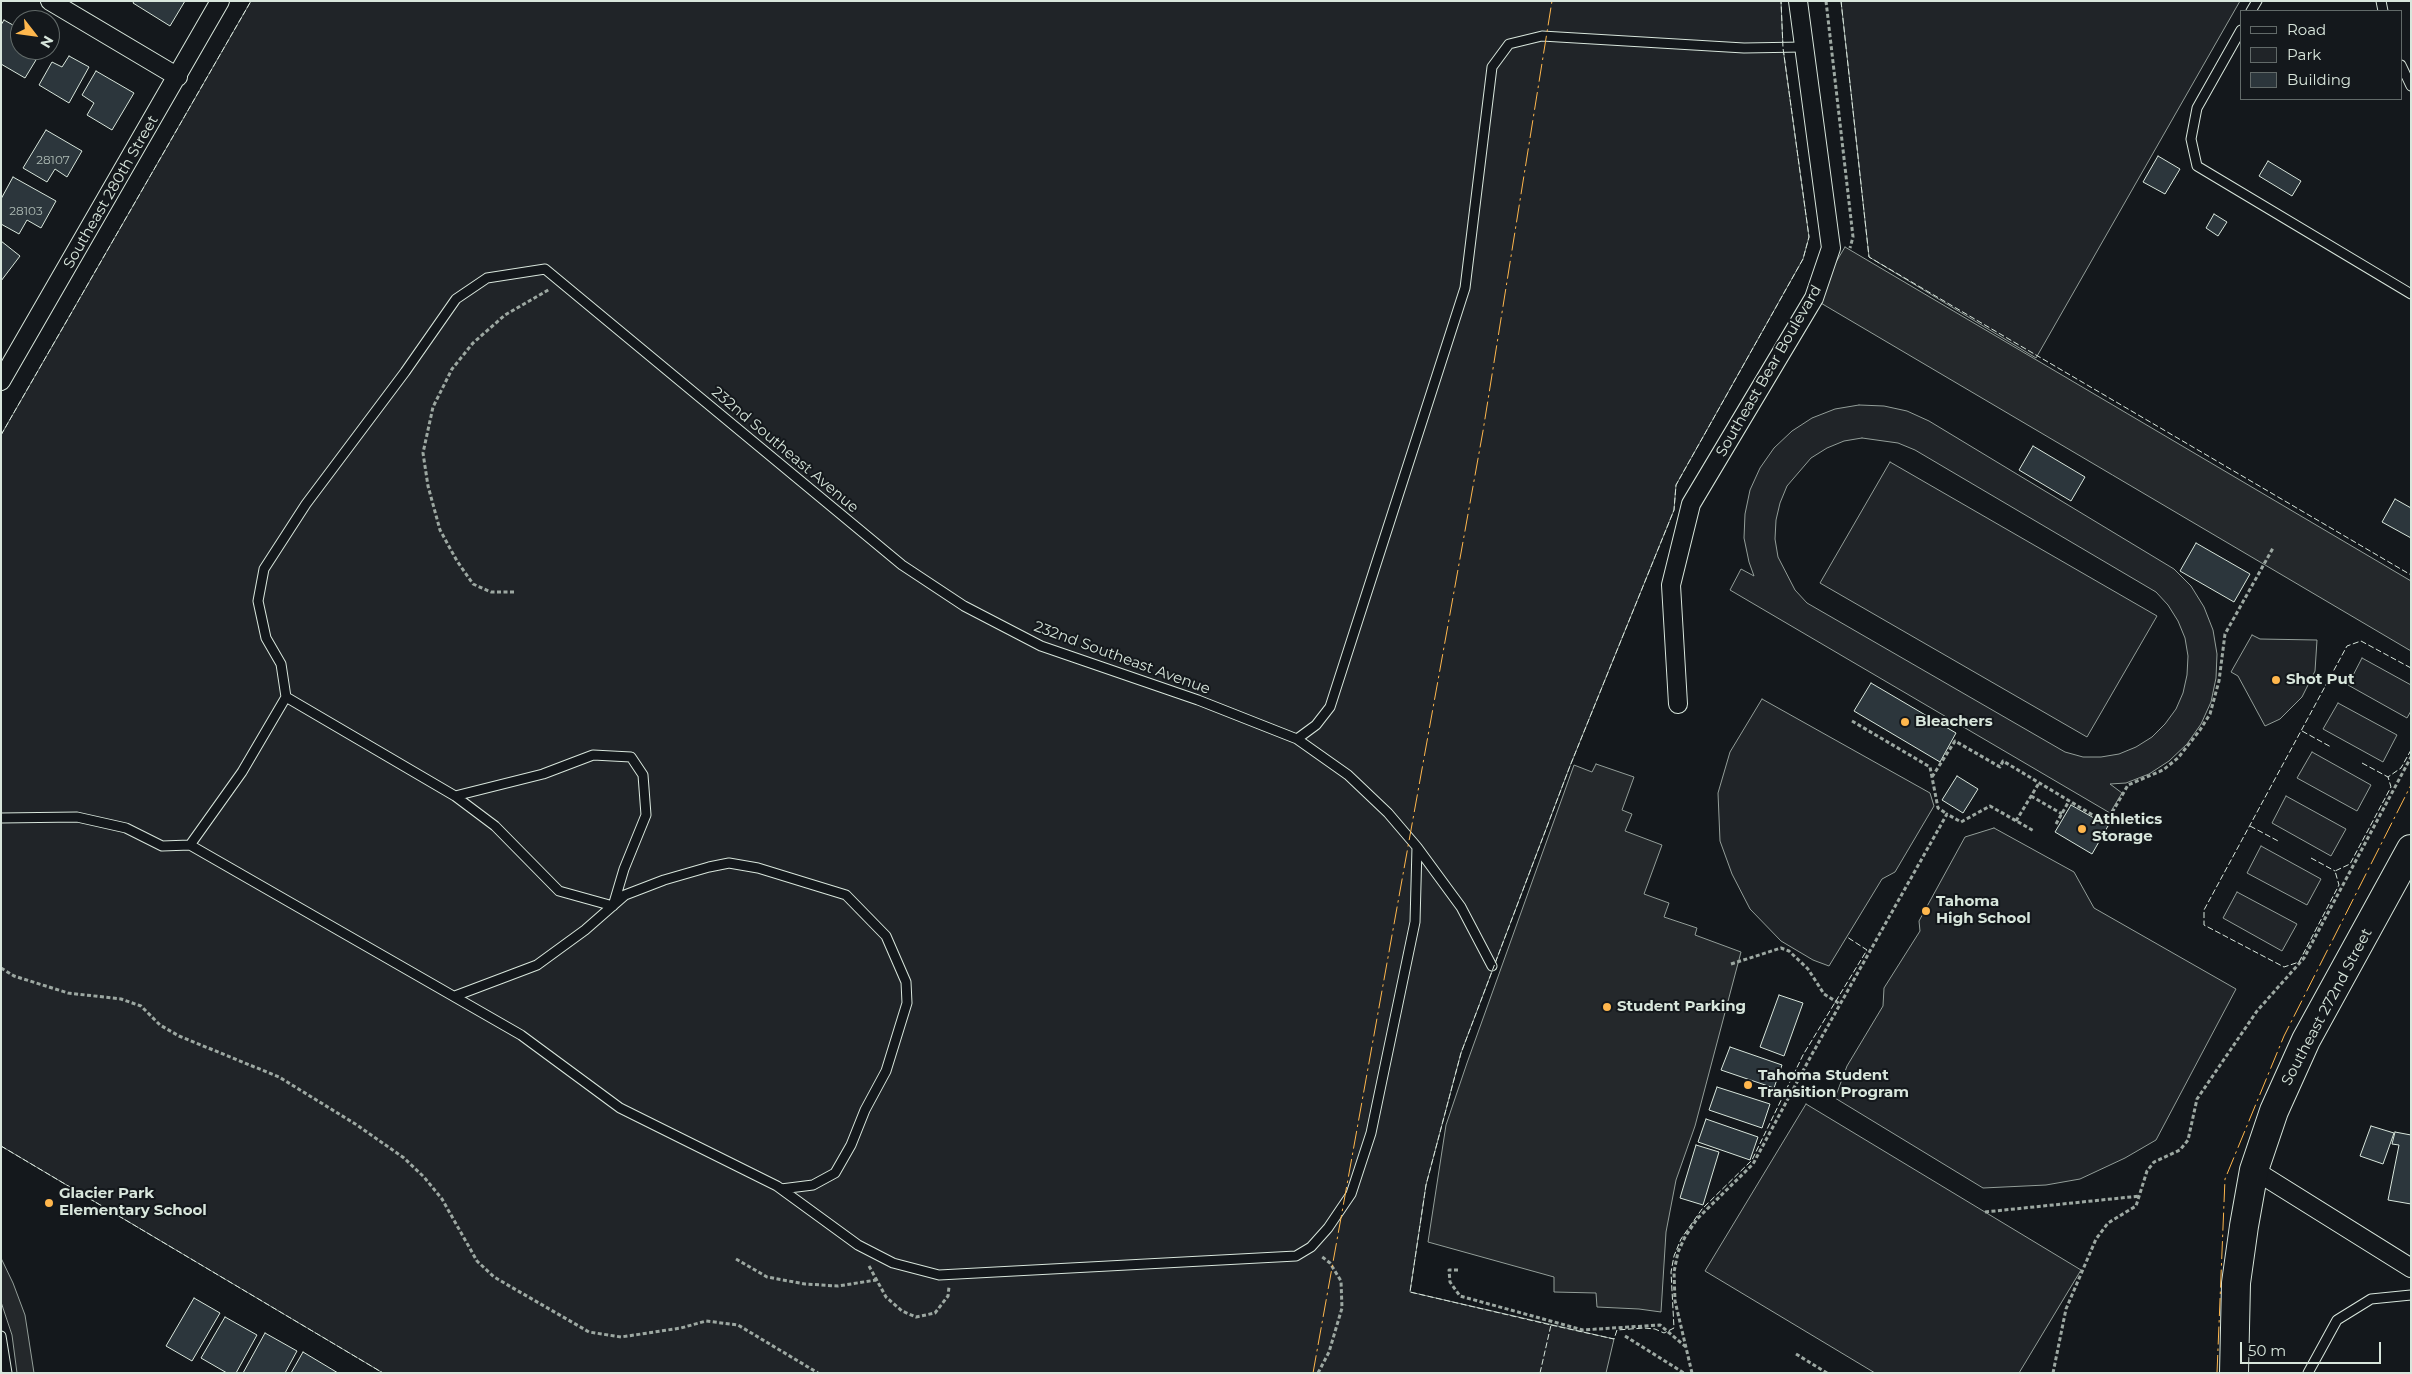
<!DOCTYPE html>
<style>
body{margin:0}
#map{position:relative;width:2412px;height:1374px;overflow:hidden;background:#14181c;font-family:Montserrat,sans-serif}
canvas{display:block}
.frame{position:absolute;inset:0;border:2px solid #d8e6dc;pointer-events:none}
.legend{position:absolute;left:2240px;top:10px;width:162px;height:90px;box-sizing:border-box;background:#14181c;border:1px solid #626a69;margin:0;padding:6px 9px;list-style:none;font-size:15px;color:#d8e6dc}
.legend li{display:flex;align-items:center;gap:10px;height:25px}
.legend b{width:25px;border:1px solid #626a69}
.north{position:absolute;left:10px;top:10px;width:50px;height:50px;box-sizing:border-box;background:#14181c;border:1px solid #626a69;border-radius:50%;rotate:120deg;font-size:14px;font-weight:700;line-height:20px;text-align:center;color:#d8e6dc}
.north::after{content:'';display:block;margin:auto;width:18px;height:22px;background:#ffb74d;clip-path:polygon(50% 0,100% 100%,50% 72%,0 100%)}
.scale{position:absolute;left:2240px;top:1342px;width:141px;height:22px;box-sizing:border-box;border:2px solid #d8e6dc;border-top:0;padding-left:6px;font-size:15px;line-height:18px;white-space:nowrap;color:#d8e6dc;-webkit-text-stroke:4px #14181c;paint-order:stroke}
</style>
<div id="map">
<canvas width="2412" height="1374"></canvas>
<div class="frame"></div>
<ul class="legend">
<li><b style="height:6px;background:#14181c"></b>Road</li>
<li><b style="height:14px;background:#202428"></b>Park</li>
<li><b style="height:14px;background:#2c363c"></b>Building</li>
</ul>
<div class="north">N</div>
<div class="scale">50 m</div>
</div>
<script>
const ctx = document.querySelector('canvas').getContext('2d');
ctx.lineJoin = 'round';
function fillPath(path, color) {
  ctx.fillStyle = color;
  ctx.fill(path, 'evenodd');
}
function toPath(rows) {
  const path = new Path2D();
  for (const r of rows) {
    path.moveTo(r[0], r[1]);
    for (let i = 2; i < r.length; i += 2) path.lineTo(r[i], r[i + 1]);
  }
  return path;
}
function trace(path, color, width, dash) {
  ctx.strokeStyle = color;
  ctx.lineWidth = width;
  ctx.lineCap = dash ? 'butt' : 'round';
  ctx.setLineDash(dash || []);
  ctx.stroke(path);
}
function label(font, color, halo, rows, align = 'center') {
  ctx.font = font + ' Montserrat,sans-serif';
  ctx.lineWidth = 4;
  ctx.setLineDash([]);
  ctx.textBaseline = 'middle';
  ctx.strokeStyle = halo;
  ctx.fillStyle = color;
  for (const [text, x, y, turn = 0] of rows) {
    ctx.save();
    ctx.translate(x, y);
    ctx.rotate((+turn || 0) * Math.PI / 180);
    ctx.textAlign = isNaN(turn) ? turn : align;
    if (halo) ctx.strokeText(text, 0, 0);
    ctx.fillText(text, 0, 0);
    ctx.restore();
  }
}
const green = toPath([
 [251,1,1781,1,1783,48,1809,237,1803,259,1676,485,1674,510,1570,766,1461,1053,1426,1185,1410,1292,1614,1339,1606,1373,383,1373,1,1146,1,435,251,1],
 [1841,1,2240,1,2036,358,1869,257,1841,1],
 [1859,405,1884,406,1907,411,1929,421,2174,569,2191,586,2204,607,2213,630,2217,654,2216,678,2211,702,2201,724,2187,744,2169,761,2149,774,2126,783,2110,784,2122,793,2110,813,1730,590,1741,569,1754,576,1749,562,1744,538,1745,514,1750,490,1760,468,1774,448,1792,431,1812,418,1835,409,1859,405],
 [1862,438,1898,443,1915,450,2156,592,2168,605,2178,621,2185,638,2188,656,2187,675,2183,693,2176,709,2165,724,2152,737,2136,747,2119,754,2101,757,2083,757,2065,752,1807,603,1795,590,1778,557,1775,539,1776,520,1780,503,1787,486,1811,458,1827,448,1844,441,1862,438],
 [1890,462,2157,616,2087,737,1820,583,1890,462],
 [2252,635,2260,639,2317,640,2315,671,2302,697,2280,719,2265,726,2238,676,2231,672,2252,635],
 [2362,658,2411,685,2411,711,2407,718,2348,685,2362,658],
 [1762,699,1930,793,1934,806,1895,872,1882,879,1829,966,1813,960,1781,941,1750,909,1732,874,1720,841,1718,793,1730,752,1762,699],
 [2338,703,2397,735,2383,762,2323,729,2338,703],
 [2312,752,2371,785,2357,811,2297,778,2312,752],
 [2286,796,2346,829,2331,856,2272,823,2286,796],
 [1994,828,2074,872,2094,908,2236,989,2156,1140,2125,1158,2080,1179,2046,1185,1983,1188,1835,1098,1847,1066,1883,1006,1884,988,1920,931,1919,921,1965,837,1994,828],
 [2261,846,2321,879,2307,905,2247,873,2261,846],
 [2237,892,2297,924,2282,951,2223,918,2237,892],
 [1806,1104,2081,1270,2019,1373,1875,1373,1705,1271,1806,1104]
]);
fillPath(green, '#202428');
trace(green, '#939e99', 1);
const parking = toPath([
 [1845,247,2411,581,2411,651,1814,299,1845,247],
 [1596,764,1634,777,1622,810,1632,814,1625,831,1662,845,1644,894,1669,903,1664,917,1697,928,1695,935,1741,952,1695,1126,1676,1180,1666,1232,1661,1312,1639,1309,1597,1307,1596,1293,1554,1292,1554,1277,1428,1242,1446,1125,1467,1063,1574,765,1592,772,1596,764],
 [1,1258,13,1283,25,1315,34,1373,17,1373,12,1335,1,1302,1,1258]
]);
fillPath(parking, '#24282b');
trace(parking, '#939e99', 1);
const building = toPath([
 [134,1,185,1,170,26,133,3,134,1],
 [4,20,20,29,20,50,29,50,39,55,25,78,1,64,1,25,4,20],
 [69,56,89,67,69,103,39,85,52,62,62,67,69,56],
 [96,71,134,93,112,130,87,115,94,103,82,95,96,71],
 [46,130,82,151,67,177,55,169,47,182,23,168,46,130],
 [2158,156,2180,169,2165,194,2143,182,2158,156],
 [2268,161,2301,181,2292,196,2259,176,2268,161],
 [13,177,56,201,41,228,27,220,19,234,1,224,1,199,13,177],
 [2214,214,2227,222,2218,236,2206,228,2214,214],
 [1,241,20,256,1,281,1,241],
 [2033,446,2085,477,2071,501,2019,470,2033,446],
 [2395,499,2411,508,2411,538,2382,522,2395,499],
 [2196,543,2250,574,2234,602,2180,571,2196,543],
 [1871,683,1956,733,1940,762,1854,711,1871,683],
 [1957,776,1978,789,1963,813,1942,800,1957,776],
 [2071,805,2108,826,2092,854,2055,832,2071,805],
 [1779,995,1803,1003,1784,1056,1760,1047,1779,995],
 [1730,1047,1782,1065,1774,1088,1721,1070,1730,1047],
 [1717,1087,1770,1104,1762,1128,1709,1110,1717,1087],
 [1706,1119,1758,1137,1750,1160,1698,1142,1706,1119],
 [2371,1126,2394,1133,2383,1164,2360,1156,2371,1126],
 [2395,1132,2411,1135,2411,1204,2388,1200,2399,1145,2392,1144,2395,1132],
 [1696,1145,1719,1152,1703,1205,1680,1198,1696,1145],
 [194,1298,220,1313,192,1361,166,1346,194,1298],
 [225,1317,257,1335,236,1373,227,1373,201,1358,225,1317],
 [265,1333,297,1351,285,1373,243,1373,265,1333],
 [303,1352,338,1373,291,1373,303,1352]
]);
fillPath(building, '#2c363c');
trace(building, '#d8e6dc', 1);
const service = toPath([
 [2381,1,2383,11],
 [2251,11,2257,1],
 [2241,30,2197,108,2191,139,2197,166,2411,294],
 [2401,65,2411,86],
 [286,697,455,796],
 [1297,739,1316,725,1330,707,1465,288,1492,67,1509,44,1542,36,1744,48,1803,47],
 [593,755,631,757,643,775,646,815,624,869,613,906,559,891,495,826,455,796,543,774,593,755],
 [1,818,77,817,126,828,162,846,190,845,242,772,286,697,281,664,266,638,258,601,264,569,306,504,405,372,456,299,487,278,545,269,902,565,964,606,1041,646,1198,700,1297,739,1348,775,1388,813,1417,847,1461,907,1492,966],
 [190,845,521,1035,620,1108,777,1186,858,1245,893,1263,939,1275,1296,1256,1311,1247,1328,1228,1351,1194,1371,1133,1415,922,1417,847],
 [455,996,537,965,585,930,625,895,664,880,709,867,729,863,758,868,846,895,886,936,906,982,907,1003,886,1071,865,1110,851,1145,835,1173,813,1185,781,1189],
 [1,1336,7,1373],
 [2308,1373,2337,1320,2371,1299,2411,1295]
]);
const minor = toPath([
 [50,1,178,77],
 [1,381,220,1],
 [1678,704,1671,585,1691,504,1814,298,1831,248,1798,1],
 [2254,1170,2411,1268]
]);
const primary = toPath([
 [2234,1373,2236,1283,2244,1226,2254,1170,2274,1111,2306,1040,2411,849]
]);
trace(service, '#d8e6dc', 11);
trace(minor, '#d8e6dc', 20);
trace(primary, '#d8e6dc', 30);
trace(toPath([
 [1826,1,1853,237,1850,248],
 [514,592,491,592,473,584,457,561,440,530,428,486,423,453,433,407,452,369,473,343,505,315,550,289],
 [1852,721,1930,767,1938,808,1947,814],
 [1932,777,1955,741,2000,767,2003,761,2106,823,2128,785,2163,770,2178,758,2200,730,2210,714,2219,681,2225,634,2273,548],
 [2031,796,2062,814],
 [2016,821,2039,783],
 [2056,824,2069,801],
 [1731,964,1781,948,1789,951,1808,969,1824,994,1840,1004],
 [1,968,14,976,68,993,121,999,141,1006,160,1025,179,1036,279,1077,357,1125,404,1158,424,1177,442,1199,477,1261,494,1277,589,1332,621,1337,681,1328,706,1321,738,1325,818,1373],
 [1985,1212,2140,1196],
 [736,1259,767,1277,805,1284,838,1286,876,1280],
 [869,1266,886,1297,902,1311,916,1317,935,1313,948,1296,949,1287],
 [1458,1270,1449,1270,1450,1282,1460,1296,1583,1330,1660,1325,1686,1347],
 [1625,1336,1684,1373],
 [1796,1354,1827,1373],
 [1318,1373,1329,1352,1342,1308,1341,1281,1330,1263,1321,1256],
 [1692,1373,1675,1301,1674,1272,1678,1252,1685,1237,1697,1219,1753,1164,1811,1056,1947,814,1961,822,1990,806,2034,831],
 [2053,1373,2066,1309,2096,1239,2108,1223,2136,1206,2147,1171,2154,1162,2180,1150,2188,1140,2197,1099,2257,1011,2304,958,2411,757]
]), '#9da8a2', 3, [4, 2.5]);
trace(service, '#14181c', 9);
trace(minor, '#14181c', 18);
trace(primary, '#14181c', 28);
trace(toPath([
 [1841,1,1869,257,2411,575],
 [1,435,251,1],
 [2411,668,2361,641,2347,646,2204,910,2204,925,2284,967,2299,962,2339,885,2335,871,2350,864,2391,787,2388,777,2401,768,2411,750],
 [2302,731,2331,747],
 [2362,763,2388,777],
 [2250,826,2280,842],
 [2311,858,2335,871],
 [1,1146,383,1373],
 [1551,1325,1614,1339,1617,1330,1644,1328,1655,1329,1664,1333,1674,1328,1671,1272,1674,1256,1681,1239,1702,1209,1752,1160,1803,1055,1867,950,1847,937],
 [1540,1373,1551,1325,1410,1292,1426,1185,1461,1053,1570,766,1674,510,1676,485,1803,259,1809,237,1783,48,1781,1]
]), '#d8e6dc', 1, [6, 2.5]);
trace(toPath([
 [1313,1373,1483,431,1552,1],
 [2217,1373,2225,1179,2284,1036,2411,785]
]), '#ffb74d', 1, [18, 4, 2.5, 4]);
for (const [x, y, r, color] of [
 [2276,680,5,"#ffb74d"],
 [1905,722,5,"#ffb74d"],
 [2082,829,5,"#ffb74d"],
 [1926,911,5,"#ffb74d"],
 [1607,1007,5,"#ffb74d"],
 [1748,1085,5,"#ffb74d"],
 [49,1203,5,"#ffb74d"]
]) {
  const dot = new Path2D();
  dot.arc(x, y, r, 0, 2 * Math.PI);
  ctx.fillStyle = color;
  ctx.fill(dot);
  trace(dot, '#14181c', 2);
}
label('12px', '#adbab4', null, [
 ["28107",53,160],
 ["28103",26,211]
]);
label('15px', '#d8e6dc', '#14181c', [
 ["Southeast 280th Street",111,192,-60],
 ["Southeast Bear Boulevard",1769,371,-60],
 ["232nd Southeast Avenue",785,450,40],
 ["232nd Southeast Avenue",1122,658,20],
 ["Southeast 272nd Street",2327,1007,-62]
]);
label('bold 15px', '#d8e6dc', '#14181c', [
 ["Shot Put",2286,680],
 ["Bleachers",1915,722],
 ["Athletics",2092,820],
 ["Storage",2092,837],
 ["Tahoma",1936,902],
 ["High School",1936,919],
 ["Student Parking",1617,1007],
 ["Tahoma Student",1758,1076],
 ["Transition Program",1758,1093],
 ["Glacier Park",59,1194],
 ["Elementary School",59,1211]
], 'left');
</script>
